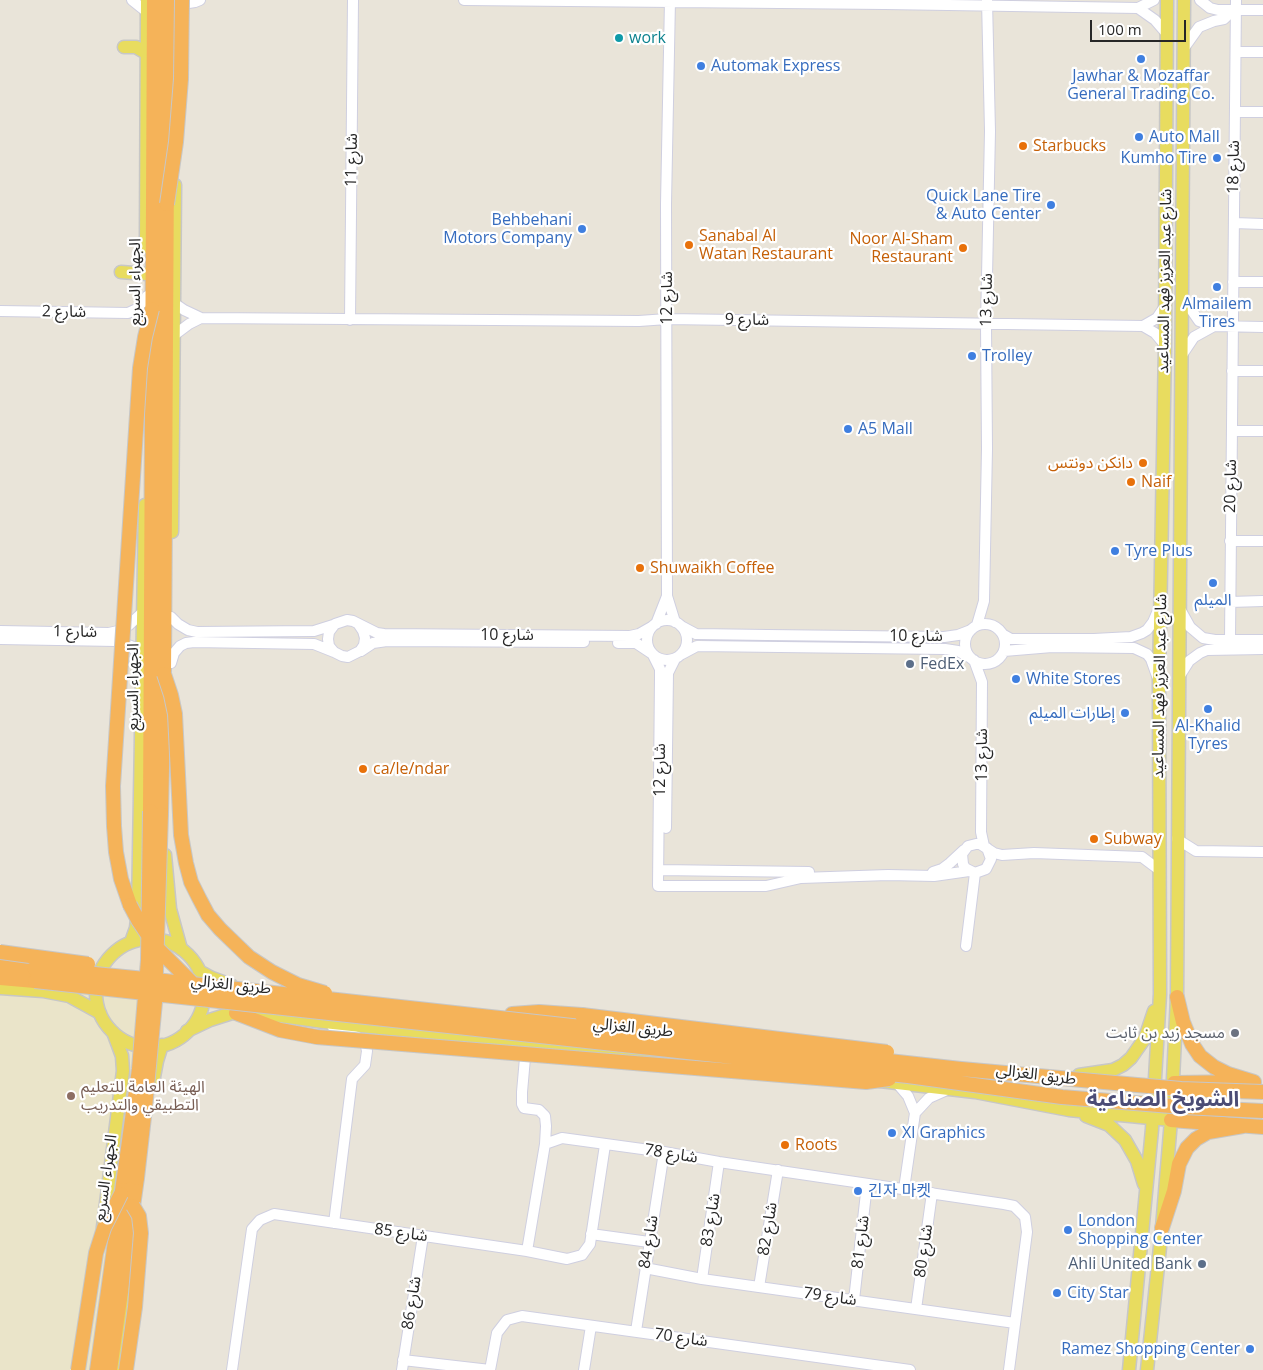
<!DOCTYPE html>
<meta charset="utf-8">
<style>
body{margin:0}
#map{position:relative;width:1263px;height:1370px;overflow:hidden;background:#e9e4d9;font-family:"Open Sans",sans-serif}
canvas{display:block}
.scale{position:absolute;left:1090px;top:20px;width:96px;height:22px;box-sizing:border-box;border:2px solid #272727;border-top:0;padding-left:6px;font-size:15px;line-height:18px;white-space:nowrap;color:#272727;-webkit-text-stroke:4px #fff;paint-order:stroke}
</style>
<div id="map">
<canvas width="1263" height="1370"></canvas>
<div class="scale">100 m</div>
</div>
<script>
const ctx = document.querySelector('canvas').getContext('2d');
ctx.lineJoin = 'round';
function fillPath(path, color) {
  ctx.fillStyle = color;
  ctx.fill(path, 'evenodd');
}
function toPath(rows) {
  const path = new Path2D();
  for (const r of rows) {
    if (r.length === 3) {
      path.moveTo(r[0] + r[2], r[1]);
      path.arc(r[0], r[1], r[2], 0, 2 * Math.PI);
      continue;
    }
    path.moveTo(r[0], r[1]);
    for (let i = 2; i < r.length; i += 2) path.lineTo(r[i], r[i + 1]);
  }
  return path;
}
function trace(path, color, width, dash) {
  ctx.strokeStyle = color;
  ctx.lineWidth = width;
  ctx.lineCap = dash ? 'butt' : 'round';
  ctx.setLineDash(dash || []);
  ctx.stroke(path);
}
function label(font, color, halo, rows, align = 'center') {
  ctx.font = font + ' "Open Sans","Noto Sans Arabic","Noto Sans KR",sans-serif';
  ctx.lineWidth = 4.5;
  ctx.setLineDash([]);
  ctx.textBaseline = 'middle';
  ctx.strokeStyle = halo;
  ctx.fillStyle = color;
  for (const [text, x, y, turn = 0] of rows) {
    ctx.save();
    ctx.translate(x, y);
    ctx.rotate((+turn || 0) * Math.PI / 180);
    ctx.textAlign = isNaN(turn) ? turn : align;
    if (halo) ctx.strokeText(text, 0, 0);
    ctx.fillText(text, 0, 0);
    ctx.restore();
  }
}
fillPath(toPath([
 [0,971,151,986,110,1370,0,1370]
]), '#eae4c9');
const minor = toPath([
 [132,0,147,12],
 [464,0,885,4,1138,8,1154,0],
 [670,0,666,204,667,596,675,622],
 [1200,0,1210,8,1218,10,1263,10],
 [176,5,195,2,200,0],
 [1138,8,1155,20,1167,34],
 [1184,48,1199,27,1214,21,1224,19,1227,16,1229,10],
 [1236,52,1263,52],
 [1235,112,1263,112],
 [1234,223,1263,224],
 [1233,282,1263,282],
 [1181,295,1199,321,1214,326,1263,327],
 [174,303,184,310,201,318,639,321,667,319,1143,326,1155,333,1165,345],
 [0,311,128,313,141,307,147,296],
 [350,320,353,0],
 [1143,326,1157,318,1165,306],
 [173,336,189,324,201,318],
 [1182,355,1194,337,1214,326],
 [1232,371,1263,371],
 [1232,431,1263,431],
 [1230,541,1263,541],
 [1230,602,1263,601],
 [1180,609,1190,627,1203,638,1215,640,1263,640],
 [171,617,178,624,188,630,197,632,314,631,333,625],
 [667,640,20],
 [985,644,20],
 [656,624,667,596],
 [359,625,363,631,365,638,364,645,360,651,348,657,342,656,334,652,329,646,328,639,329,632,335,624,347,620,353,621,377,633,384,634,630,636,639,634,653,626],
 [977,625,984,601,987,449,986,325,990,131,987,0],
 [681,626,696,634,767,635,944,637,958,635,971,630],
 [0,631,109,633,118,631,129,625,143,612],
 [1004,635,1011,639,1094,639,1131,637,1142,633,1147,630,1153,622,1159,608],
 [0,639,116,641,131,646,142,658],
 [1230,639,1236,0],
 [618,643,636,643,651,653],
 [361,651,373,643,387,641,584,642],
 [1004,651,1052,647,1134,648,1147,654,1151,659,1157,676],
 [682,654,697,646,945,649,958,651,971,658],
 [653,655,660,669,660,676,658,886,766,886,801,878,888,875,934,876,969,871],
 [974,660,982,682,981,832,984,846],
 [171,663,174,653,180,646,186,643,194,642,314,644,334,652],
 [1179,677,1189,661,1200,653,1207,650,1263,649],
 [666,828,668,673,675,659],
 [1177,839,1196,851,1263,852],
 [987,848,991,859,986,869,975,873,965,868,963,864,962,854,968,846,976,844,980,844,994,853,1002,855,1034,853,1142,857,1158,869],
 [659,870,809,872],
 [933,872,942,869,950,863,964,850],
 [966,946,975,873],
 [332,1026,360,1038,365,1042,367,1051,365,1065,352,1079,334,1223],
 [524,1050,525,1058,522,1092,522,1104,524,1108,539,1110,545,1116,546,1126,545,1144,527,1251],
 [896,1082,908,1096,915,1113,904,1189],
 [915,1113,929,1098,947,1090],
 [545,1144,562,1138,664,1152,719,1162,1004,1204,1014,1206,1025,1217,1027,1232,1009,1370],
 [591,1234,649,1242],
 [645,1268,702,1279,1015,1323],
 [702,1279,719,1162],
 [759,1287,778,1170],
 [854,1300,867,1184],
 [916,1309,932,1193],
 [636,1331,664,1152],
 [403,1360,490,1370,497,1333,507,1320,522,1316,910,1370],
 [232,1370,252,1229,260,1220,274,1214,527,1251,567,1259,582,1255,590,1244,605,1145],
 [402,1370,423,1236],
 [584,1370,591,1326]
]);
const major = toPath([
 [124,47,136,47,146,53],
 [146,247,147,0],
 [121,272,147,274],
 [172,532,175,185],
 [165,855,170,909,181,949],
 [150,993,54],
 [131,942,136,928,138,911,145,505],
 [199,971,212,978,231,985],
 [0,988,43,991,69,996,100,1013],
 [187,1031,210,1020,232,1013,245,1011,324,1022,691,1061],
 [1079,1075,1113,1070,1123,1065,1131,1058,1145,1038,1154,1011],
 [880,1081,975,1092,1069,1110,1171,1120],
 [153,1082,157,1061,162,1045],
 [1086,1116,1109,1125,1125,1140,1137,1161,1144,1184],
 [103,1227,123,1071,122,1056,113,1032],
 [120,1370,132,1261],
 [1129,1370,1152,1129,1160,994,1159,680,1165,345,1167,0],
 [1147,1370,1162,1228,1171,1120,1177,997,1184,0]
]);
const highway = toPath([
 [150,811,154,0],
 [161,814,164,674,168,0],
 [114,826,116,852,121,879,130,905],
 [0,965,34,968],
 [0,978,35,981],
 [1177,997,1183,1022,1192,1044,1200,1056,1214,1067,1228,1074,1254,1082],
 [236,1013,280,1030,317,1037],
 [512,1014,539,1012,582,1015],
 [1174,1083,1240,1082],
 [1171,1120,1263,1127],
 [1162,1228,1174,1191,1179,1164,1187,1148,1196,1139,1208,1132,1243,1126],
 [97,1370,124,1177],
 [110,1370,137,1178]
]);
trace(minor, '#cfcfe0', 12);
trace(major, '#c7c7c7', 15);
trace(highway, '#c7c7c7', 16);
trace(minor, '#fff', 10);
trace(major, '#e8dc5f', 12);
trace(highway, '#f5b359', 14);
const highwayBridge = toPath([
 [167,204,176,142,181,79,182,0],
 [164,674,171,695,175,714,181,835,186,863,191,882,199,898,208,915,220,929,249,957,272,972,298,985,325,993],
 [114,826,113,786,140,368,145,337,152,309],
 [130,905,138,920,156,947,193,984],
 [0,952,88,964],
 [34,968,165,981,961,1069,1181,1089,1263,1092],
 [35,981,908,1076,1062,1097,1183,1107,1263,1111],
 [582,1015,887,1052],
 [317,1037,866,1082,889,1079],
 [124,1177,139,1069,145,997,148,960,150,811],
 [137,1178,145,1108,155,1002,161,814],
 [78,1370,96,1253,104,1228,121,1194],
 [126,1370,135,1307,141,1233,139,1216,133,1206]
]);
trace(highwayBridge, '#c7c7c7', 16, []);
trace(highwayBridge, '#f5b359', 14);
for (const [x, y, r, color] of [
 [619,38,5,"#0f9aa8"],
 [1141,59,5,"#3f7fe0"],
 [701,66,5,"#3f7fe0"],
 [1139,137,5,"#3f7fe0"],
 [1023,146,5,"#e8710a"],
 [1217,158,5,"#3f7fe0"],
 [1051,205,5,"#3f7fe0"],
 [582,229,5,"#3f7fe0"],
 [689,245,5,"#e8710a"],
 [963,248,5,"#e8710a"],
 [1217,287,5,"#3f7fe0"],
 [972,356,5,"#3f7fe0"],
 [848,429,5,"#3f7fe0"],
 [1143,463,5,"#e8710a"],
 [1131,482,5,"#e8710a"],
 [1115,551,5,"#3f7fe0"],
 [640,568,5,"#e8710a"],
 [1213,583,5,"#3f7fe0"],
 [910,664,5,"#5c6f8a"],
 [1016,679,5,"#3f7fe0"],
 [1208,709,5,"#3f7fe0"],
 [1125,713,5,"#3f7fe0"],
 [363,769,5,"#e8710a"],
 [1094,839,5,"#e8710a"],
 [1235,1033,5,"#6b7280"],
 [71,1096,5,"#8d6e63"],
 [892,1133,5,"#3f7fe0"],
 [785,1145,5,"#e8710a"],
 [858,1191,5,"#3f7fe0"],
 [1068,1230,5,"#3f7fe0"],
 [1202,1264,5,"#5c6f8a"],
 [1057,1293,5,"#3f7fe0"],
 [1250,1349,5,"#3f7fe0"]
]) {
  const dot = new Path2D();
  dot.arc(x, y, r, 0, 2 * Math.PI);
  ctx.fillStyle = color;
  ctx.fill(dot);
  trace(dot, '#fff', 2);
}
label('16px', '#0d838f', '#fff', [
 ["work",629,38]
], 'left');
label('16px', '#366cbe', '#fff', [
 ["Automak Express",711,66],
 ["Jawhar & Mozaffar",1141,76,"center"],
 ["General Trading Co.",1141,94,"center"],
 ["Auto Mall",1149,137],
 ["Kumho Tire",1207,158,"right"],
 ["Quick Lane Tire",1041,196,"right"],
 ["& Auto Center",1041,214,"right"],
 ["Behbehani",572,220,"right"],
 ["Motors Company",572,238,"right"],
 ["Almailem",1217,304,"center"],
 ["Tires",1217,322,"center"],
 ["Trolley",982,356],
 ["A5 Mall",858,429],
 ["Tyre Plus",1125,551],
 ["الميلم",1213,600,"center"],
 ["White Stores",1026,679],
 ["إطارات الميلم",1115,713,"right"],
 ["Al-Khalid",1208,726,"center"],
 ["Tyres",1208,744,"center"],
 ["Xl Graphics",902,1133],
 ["긴자 마켓",868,1191],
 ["London",1078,1221],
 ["Shopping Center",1078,1239],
 ["City Star",1067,1293],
 ["Ramez Shopping Center",1240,1349,"right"]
], 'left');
label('16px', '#c56008', '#fff', [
 ["Starbucks",1033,146],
 ["Sanabal Al",699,236],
 ["Watan Restaurant",699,254],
 ["Noor Al-Sham",953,239,"right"],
 ["Restaurant",953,257,"right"],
 ["دانكن دونتس",1133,463,"right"],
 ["Naif",1141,482],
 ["Shuwaikh Coffee",650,568],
 ["ca/le/ndar",373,769],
 ["Subway",1104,839],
 ["Roots",795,1145]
], 'left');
label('16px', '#272727', '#fff', [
 ["شارع 11",352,160,-89],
 ["شارع 18",1234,167,-89],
 ["شارع عبد العزيز فهد المساعيد",1165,281,-89],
 ["الجهراء السريع",135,282,-90],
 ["شارع 12",667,298,-90],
 ["شارع 13",987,300,-89],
 ["شارع 2",64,312,1],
 ["شارع 9",747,320,1],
 ["شارع 20",1231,486,-89],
 ["شارع 1",75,632,1],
 ["شارع 10",507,635],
 ["شارع 10",916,636],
 ["شارع عبد العزيز فهد المساعيد",1160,686,-89],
 ["الجهراء السريع",133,687,-90],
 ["شارع 13",982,755,-90],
 ["شارع 12",660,770,-90],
 ["طريق الغزالي",231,985,6],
 ["طريق الغزالي",633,1028,6],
 ["طريق الغزالي",1036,1075,7],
 ["شارع 78",671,1154,9],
 ["الجهراء السريع",106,1178,-82],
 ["شارع 83",711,1220,-81],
 ["شارع 82",768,1229,-81],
 ["شارع 85",401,1233,8],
 ["شارع 84",649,1242,-81],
 ["شارع 81",861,1242,-83],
 ["شارع 80",924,1251,-82],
 ["شارع 79",830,1297,8],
 ["شارع 86",412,1303,-81],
 ["شارع 70",681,1338,8]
]);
label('16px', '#4e5e75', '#fff', [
 ["FedEx",920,664],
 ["Ahli United Bank",1192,1264,"right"]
], 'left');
label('16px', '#5b616d', '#fff', [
 ["مسجد زيد بن ثابت",1225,1033]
], 'right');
label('16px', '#785e54', '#fff', [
 ["الهيئة العامة للتعليم",81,1087],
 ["التطبيقي والتدريب",81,1105]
], 'left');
label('bold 21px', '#4b4c75', '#fff', [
 ["الشويخ الصناعية",1163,1100]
]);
</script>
